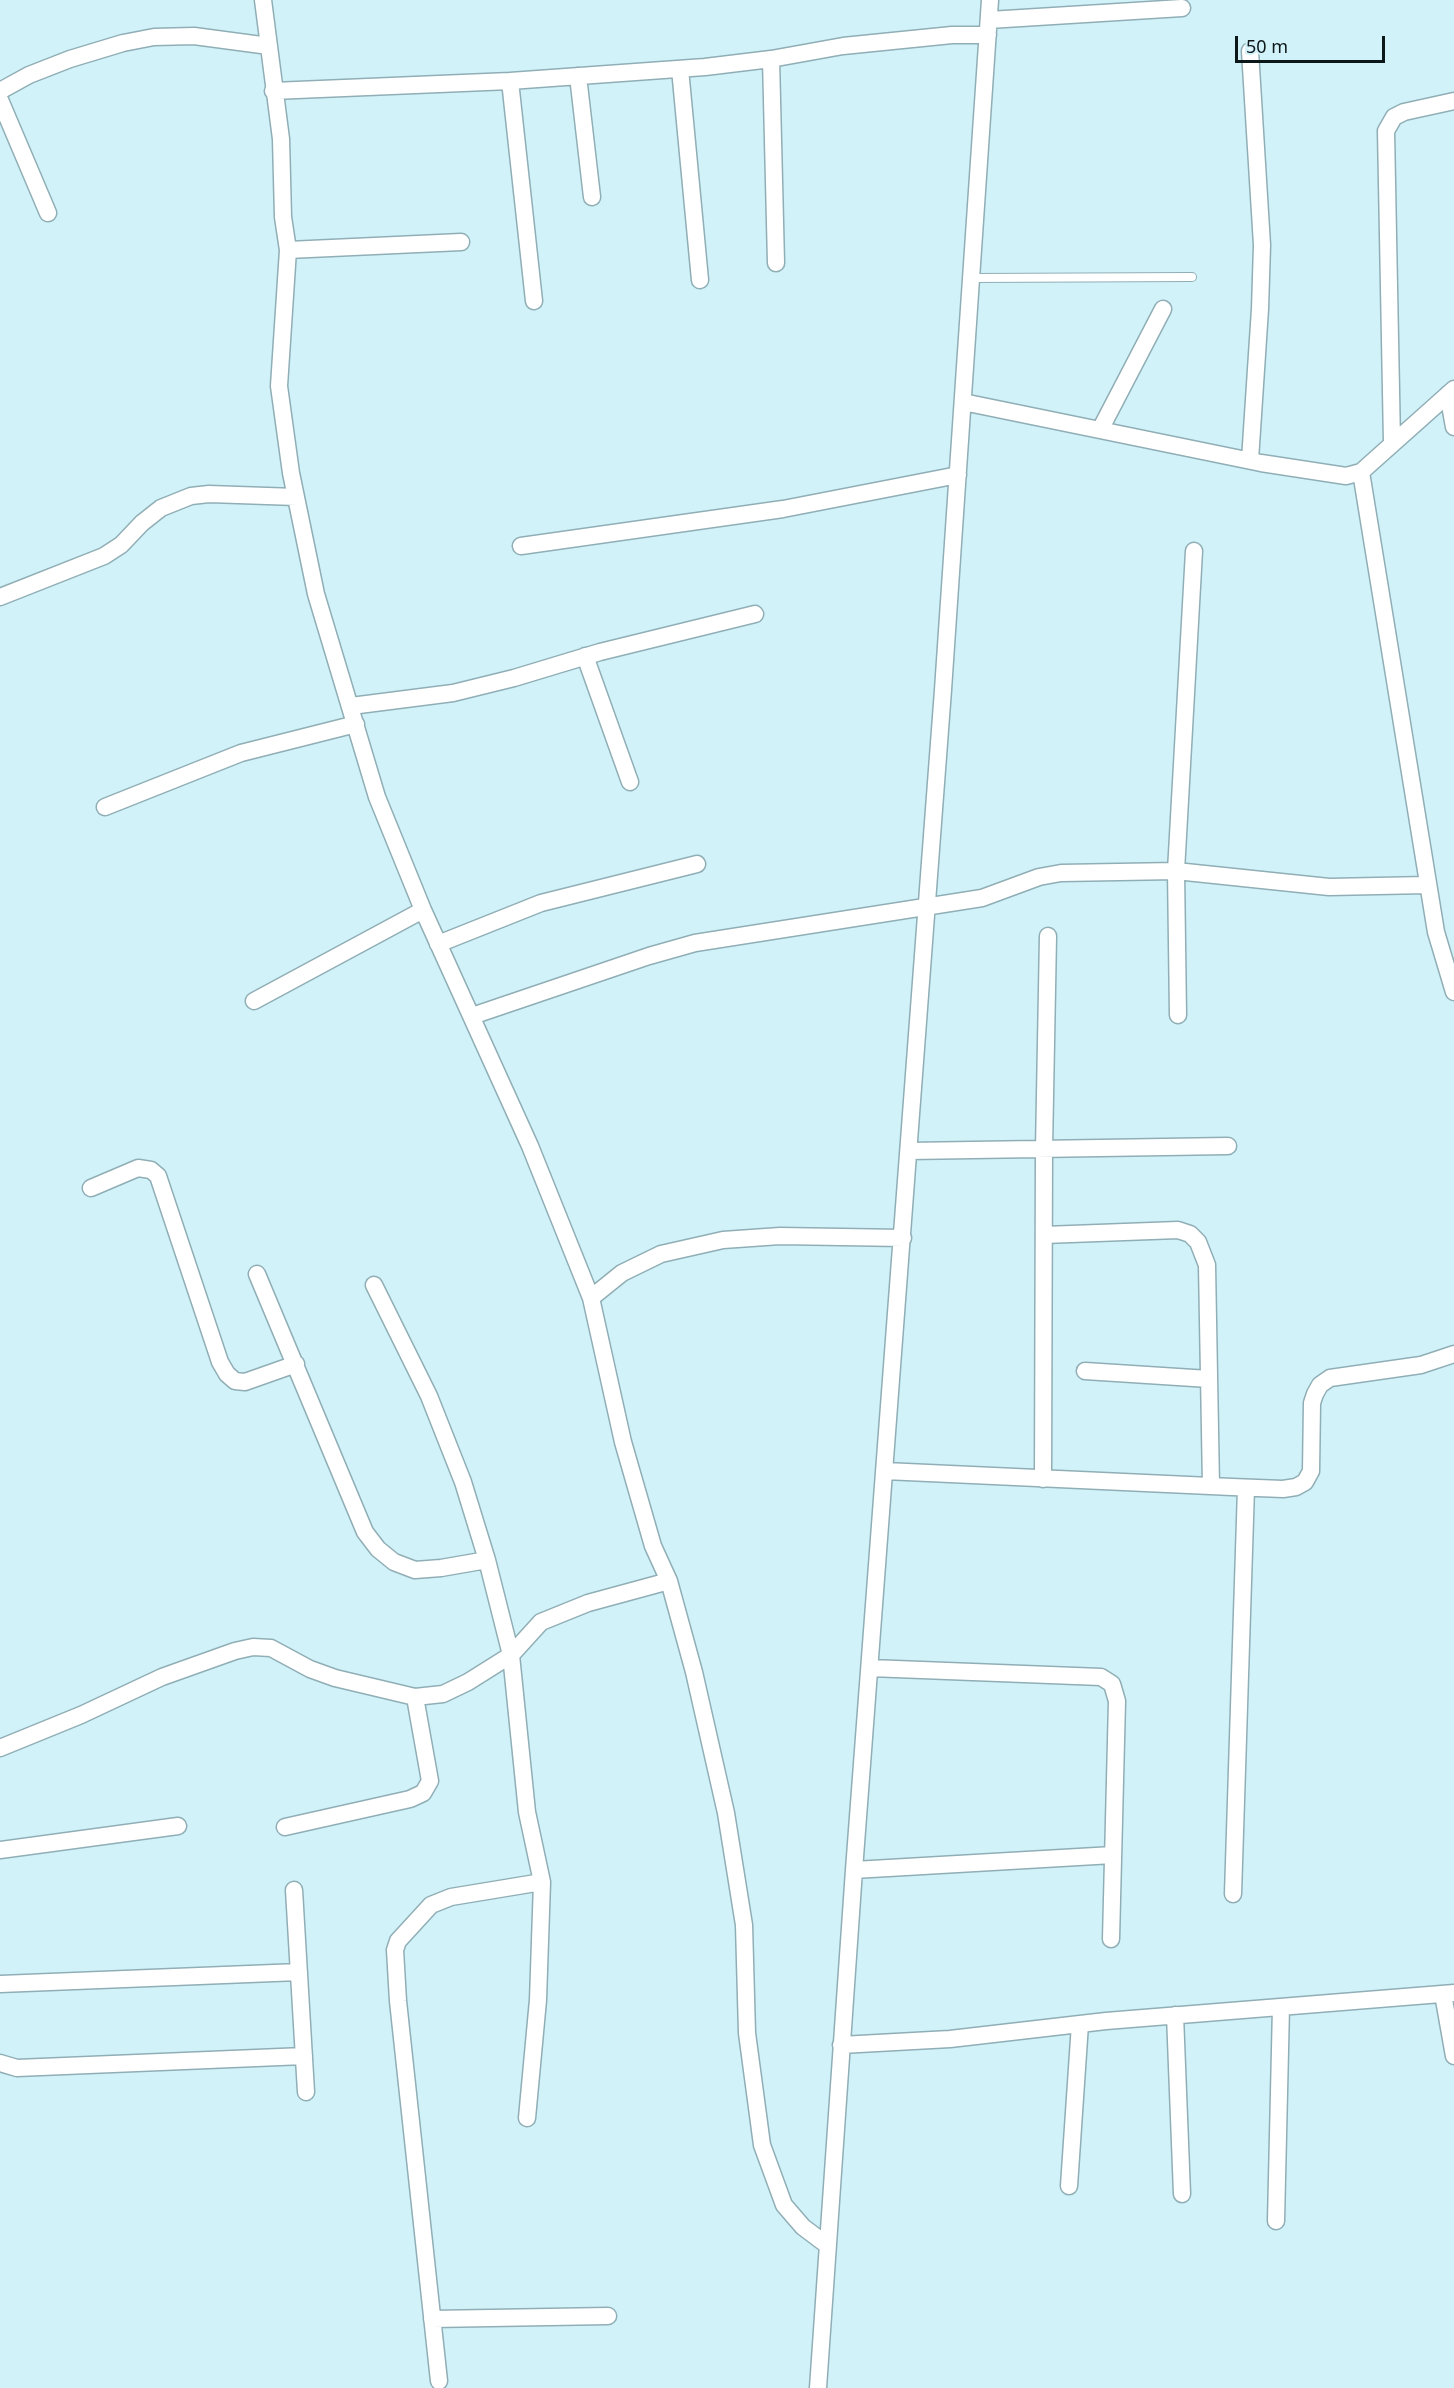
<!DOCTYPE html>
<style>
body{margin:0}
#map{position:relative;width:1454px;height:2388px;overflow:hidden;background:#d2f2f9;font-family:"Noto Sans",sans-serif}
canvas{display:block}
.scale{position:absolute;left:1235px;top:36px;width:150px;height:27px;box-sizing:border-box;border:3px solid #0b1719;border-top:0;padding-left:8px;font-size:18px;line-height:21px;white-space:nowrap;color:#0b1719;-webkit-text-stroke:4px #d2f2f9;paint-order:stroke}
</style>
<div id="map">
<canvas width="1454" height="2388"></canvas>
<div class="scale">50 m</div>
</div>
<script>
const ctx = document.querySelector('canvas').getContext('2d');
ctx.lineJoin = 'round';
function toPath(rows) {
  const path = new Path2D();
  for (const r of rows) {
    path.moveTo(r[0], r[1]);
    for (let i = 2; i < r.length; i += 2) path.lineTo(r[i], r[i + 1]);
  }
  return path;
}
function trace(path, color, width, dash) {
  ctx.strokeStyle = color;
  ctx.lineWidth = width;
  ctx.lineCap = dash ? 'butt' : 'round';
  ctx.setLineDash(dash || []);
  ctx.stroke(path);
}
const lane = toPath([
 [972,278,1192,277]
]);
const street = toPath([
 [263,0,281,139,283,217,288,250,279,386,291,473,316,594,377,797,423,910,530,1146,591,1298,623,1442,653,1546,669,1581,694,1672,726,1813,744,1925,747,2033,762,2145,784,2205,803,2227,827,2245],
 [989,20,1182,8],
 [1250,51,1262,245,1260,309,1250,460],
 [771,59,776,263],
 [680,69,700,280],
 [578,76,592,197],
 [510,81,534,301],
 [0,91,29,75,70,59,123,43,154,37,194,36,269,46],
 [273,91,510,81,705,67,771,59,843,46,952,35,988,35],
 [0,100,48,213],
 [288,250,461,242],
 [1448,394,1454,427],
 [963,402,1261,463,1346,476,1361,472,1454,389],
 [1100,430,1163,309],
 [1392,443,1386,131,1394,117,1404,112,1454,101],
 [1361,472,1436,932,1454,992],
 [521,546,783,509,958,475],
 [0,597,104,556,121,545,142,523,161,508,191,496,209,494,296,497],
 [585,656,630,782],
 [351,706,453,693,514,678,600,652,755,614],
 [105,807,241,753,356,724],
 [438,944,541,903,697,864],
 [254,1001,423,910],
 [1178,1015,1176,871,1194,551],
 [472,1016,649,956,695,943,982,898,1039,877,1061,873,1176,871,1329,887,1427,885],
 [909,1151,1228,1146],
 [91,1188,138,1168,151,1170,158,1176,220,1362,227,1374,235,1381,245,1382,296,1364],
 [1044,1235,1178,1230,1190,1234,1198,1242,1207,1265,1211,1486],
 [257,1274,365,1532,378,1549,394,1562,415,1570,441,1568,487,1560],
 [374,1285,429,1396,463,1482,487,1560,511,1655,527,1812,542,1882,538,2000,527,2118],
 [591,1298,622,1273,661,1254,723,1240,780,1236,903,1238],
 [1085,1371,1209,1379],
 [885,1471,1232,1487,1283,1489,1296,1487,1305,1482,1311,1471,1312,1403,1315,1394,1320,1385,1330,1378,1421,1365,1454,1354],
 [1043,1479,1044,1149,1048,936],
 [870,1668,1101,1677,1112,1684,1117,1701,1111,1939],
 [0,1748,81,1715,162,1677,235,1651,253,1647,271,1648,310,1669,335,1678,415,1697,443,1694,468,1682,511,1655,541,1622,588,1603,669,1581],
 [285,1827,410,1799,423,1793,430,1781,415,1697],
 [0,1850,178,1826],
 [854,1870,1113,1855],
 [294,1890,306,2092],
 [1233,1894,1246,1488],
 [0,1984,299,1972],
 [1443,1994,1454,2056],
 [1175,2015,1182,2194],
 [841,2045,950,2039,1106,2021,1454,1993],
 [0,2063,17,2068,304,2056],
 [1069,2186,1080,2024],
 [1276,2221,1281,2007],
 [432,2319,608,2316],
 [439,2381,398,2001,395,1950,398,1941,431,1905,451,1897,542,1882],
 [818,2388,854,1870,943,690,990,0]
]);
trace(lane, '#90aeb5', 10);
trace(street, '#90aeb5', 19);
trace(lane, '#fff', 8);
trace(street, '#fff', 16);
</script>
